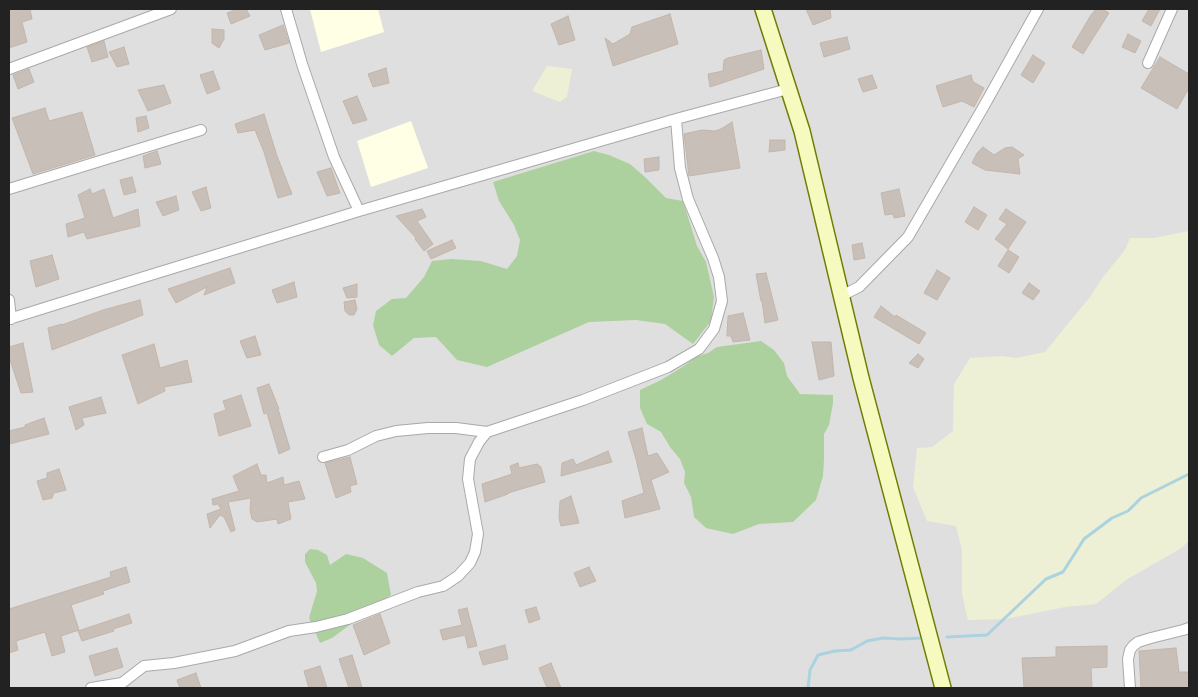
<!DOCTYPE html>
<style>
body{margin:0}
#map{position:relative;width:1198px;height:697px;overflow:hidden;background:#f2efe9;font-family:Montserrat,sans-serif}
canvas{display:block}
.frame{position:absolute;inset:0;border:10px solid #222;pointer-events:none}
</style>
<div id="map">
<canvas width="1198" height="697"></canvas>
<div class="frame"></div>
</div>
<script>
const ctx = document.querySelector('canvas').getContext('2d');
ctx.lineJoin = 'round';
function fillPath(path, color) {
  ctx.fillStyle = color;
  ctx.fill(path, 'evenodd');
}
function toPath(rows) {
  const path = new Path2D();
  for (const r of rows) {
    path.moveTo(r[0], r[1]);
    for (let i = 2; i < r.length; i += 2) path.lineTo(r[i], r[i + 1]);
  }
  return path;
}
function trace(path, color, width, dash) {
  ctx.strokeStyle = color;
  ctx.lineWidth = width;
  ctx.lineCap = dash ? 'butt' : 'round';
  ctx.setLineDash(dash || []);
  ctx.stroke(path);
}
fillPath(toPath([
 [9,9,1189,9,1189,688,9,688]
]), '#e0dfdf');
fillPath(toPath([
 [310,9,378,9,384,32,321,52],
 [411,121,428,168,371,187,357,141]
]), '#ffffe5');
fillPath(toPath([
 [547,66,572,69,567,97,560,102,532,91],
 [1189,231,1189,541,1180,549,1129,578,1096,604,1065,607,1005,619,968,620,962,594,962,550,956,526,927,521,913,487,917,448,932,447,953,431,954,384,970,358,1002,356,1016,358,1045,352,1066,326,1090,297,1103,277,1125,250,1130,238,1154,238]
]), '#eef0d5');
fillPath(toPath([
 [594,151,609,155,630,164,645,177,666,198,683,201,697,246,706,262,714,297,711,321,693,344,665,324,636,320,589,322,487,367,457,360,436,337,414,338,392,356,379,345,373,325,376,311,392,299,406,298,424,277,432,261,451,259,481,261,507,269,517,256,520,240,514,225,499,201,493,182],
 [761,341,774,350,784,363,787,376,800,394,833,395,833,403,829,425,824,434,824,460,823,476,816,500,793,522,759,524,733,534,706,528,694,517,691,497,684,483,685,472,680,459,670,447,661,432,647,424,640,408,640,390,661,380,684,366,696,357,708,353,717,347],
 [310,549,318,550,327,555,330,565,346,554,363,558,387,573,391,595,332,638,320,643,309,618,317,591,316,583,305,562,305,554]
]), '#add19e');
trace(toPath([
 [947,637,987,635,1046,579,1063,572,1084,539,1112,518,1128,511,1141,498,1189,474],
 [808,688,810,670,818,655,835,651,851,650,867,641,883,638,900,639,924,638]
]), '#aad3df', 3);
const building = toPath([
 [9,9,30,9,32,19,22,22,27,42,9,48,9,9],
 [238,9,246,9,250,16,231,24,227,13,238,9],
 [806,9,830,9,831,18,813,25,806,9],
 [1096,9,1102,9,1109,13,1083,54,1072,47,1091,15,1096,9],
 [1149,9,1160,9,1151,26,1142,21,1149,9],
 [670,14,678,44,613,66,605,38,613,44,630,34,632,27,670,14],
 [568,16,575,40,559,45,551,24,568,16],
 [283,25,289,43,265,50,259,35,283,25],
 [212,29,224,30,224,39,219,48,212,43,212,29],
 [1128,34,1141,41,1135,53,1122,47,1128,34],
 [847,37,850,49,824,57,820,43,847,37],
 [104,41,108,57,92,62,87,47,104,41],
 [124,47,129,64,117,67,109,52,124,47],
 [761,50,764,69,710,87,708,74,723,71,724,60,728,58,761,50],
 [1033,55,1045,63,1033,83,1021,75,1033,55],
 [1160,57,1189,74,1189,88,1177,109,1141,88,1160,57],
 [386,68,389,83,373,87,368,74,386,68],
 [29,69,34,82,18,89,13,75,29,69],
 [213,71,220,89,207,94,200,75,213,71],
 [872,75,877,88,863,92,858,79,872,75],
 [971,75,973,82,984,88,974,107,962,101,943,107,936,86,971,75],
 [164,85,171,103,148,111,138,90,164,85],
 [357,96,367,120,353,124,343,101,357,96],
 [45,108,49,121,82,112,95,155,33,174,12,118,45,108],
 [264,114,277,156,292,194,278,198,264,152,255,130,238,133,235,124,264,114],
 [146,116,149,128,138,132,136,118,146,116],
 [732,122,740,168,689,176,684,134,702,130,715,131,721,129,732,122],
 [770,140,785,140,785,150,769,152,770,140],
 [983,147,994,155,1005,148,1012,147,1024,155,1018,159,1020,174,985,170,972,163,977,153,983,147],
 [157,151,161,164,145,168,143,156,157,151],
 [659,157,659,170,645,172,644,159,659,157],
 [331,168,340,193,327,196,317,172,331,168],
 [132,177,136,192,124,195,120,180,132,177],
 [206,187,211,208,201,211,192,192,206,187],
 [90,189,92,194,104,189,113,218,138,209,140,226,87,239,84,232,68,237,66,224,85,218,78,195,90,189],
 [899,189,905,216,894,218,893,214,885,215,881,193,899,189],
 [176,196,179,210,163,216,156,202,176,196],
 [974,207,987,215,978,230,965,222,974,207],
 [422,209,426,217,417,221,433,244,424,251,415,239,416,238,396,216,422,209],
 [1006,209,1026,222,1008,249,995,239,1007,224,999,219,1006,209],
 [452,240,456,248,431,259,427,251,452,240],
 [862,243,865,258,854,260,852,245,862,243],
 [1008,250,1019,257,1009,273,998,266,1008,250],
 [52,255,59,279,36,287,30,261,52,255],
 [230,268,235,283,204,295,207,287,176,303,168,289,230,268],
 [937,270,950,278,937,300,924,293,937,270],
 [766,273,778,320,765,323,762,301,761,301,756,274,766,273],
 [294,282,297,297,277,303,272,290,294,282],
 [1029,283,1040,291,1033,300,1022,293,1029,283],
 [357,284,357,297,347,298,343,288,357,284],
 [140,300,143,315,52,350,48,328,62,324,62,325,103,310,140,300],
 [355,300,357,309,354,315,349,315,345,311,344,302,355,300],
 [881,306,895,317,896,315,926,333,919,344,874,317,881,306],
 [743,313,750,340,733,342,731,336,727,336,728,316,743,313],
 [255,336,261,355,247,358,240,341,255,336],
 [812,342,831,342,834,376,819,380,812,342],
 [23,343,33,392,21,393,9,357,9,347,23,343],
 [154,344,160,368,187,360,192,382,164,387,165,391,138,404,122,355,154,344],
 [918,354,924,359,918,368,909,363,918,354],
 [269,384,279,409,278,409,290,449,279,454,267,413,264,414,257,388,269,384],
 [241,395,251,426,219,436,214,414,226,410,223,401,241,395],
 [101,397,106,413,82,418,84,425,76,430,69,407,101,397],
 [44,418,49,434,9,444,9,431,25,427,25,425,44,418],
 [642,428,648,456,657,453,669,472,651,480,660,509,625,518,622,501,644,493,636,459,628,432,642,428],
 [608,451,612,462,561,476,562,463,573,459,576,465,608,451],
 [350,457,357,484,350,486,351,492,336,498,325,463,350,457],
 [518,463,519,468,537,464,541,467,545,482,508,493,508,494,485,502,482,484,512,474,510,466,518,463],
 [257,464,261,475,266,475,267,483,283,477,284,485,299,481,305,499,288,502,291,519,278,524,277,519,257,522,252,519,250,510,251,498,228,502,235,530,231,532,224,517,220,515,210,528,207,514,221,509,218,504,213,505,212,499,239,491,233,476,257,464],
 [59,469,66,490,54,493,52,498,43,500,37,481,47,478,47,473,59,469],
 [571,496,579,523,561,526,559,518,560,501,571,496],
 [126,567,130,582,103,591,104,594,71,605,79,630,61,636,65,652,52,656,45,632,16,641,18,650,9,653,9,609,111,577,110,572,126,567],
 [589,567,596,581,580,587,574,573,589,567],
 [536,607,540,619,529,623,525,610,536,607],
 [467,608,477,646,468,648,465,635,443,640,440,630,462,625,458,610,467,608],
 [129,614,132,623,113,629,114,631,82,641,78,631,129,614],
 [380,614,390,643,364,655,353,625,380,614],
 [505,645,508,659,483,665,479,652,505,645],
 [1107,646,1107,667,1091,668,1092,688,1024,688,1022,658,1056,657,1056,647,1107,646],
 [117,648,123,667,95,676,89,656,117,648],
 [1176,648,1179,672,1189,672,1189,688,1141,688,1139,651,1176,648],
 [352,655,362,687,357,688,349,688,339,659,352,655],
 [551,663,561,688,547,688,539,668,551,663],
 [320,666,327,688,309,688,304,671,320,666],
 [196,673,201,688,180,688,177,680,196,673]
]);
fillPath(building, '#c7bfb8');
trace(building, '#c4b6ab', 1);
const minor = toPath([
 [286,9,302,64,334,157,359,211],
 [1148,63,1172,9],
 [9,69,171,9],
 [9,189,201,130],
 [841,296,859,287,908,237,984,106,1038,9],
 [9,300,11,319],
 [9,319,144,277,359,211,676,119,788,89],
 [323,457,348,450,376,436,396,431,428,428,456,428,487,432],
 [91,688,122,683,144,666,174,663,235,651,289,631,316,627,348,619,418,592,443,586,458,576,470,563,475,552,478,534,468,479,470,459,479,442,487,432,583,400,668,367,699,349,714,329,722,301,719,277,713,258,688,199,680,168,676,119],
 [1130,688,1128,659,1130,650,1133,646,1138,642,1151,638,1183,630,1189,628]
]);
const secondary = toPath([
 [763,9,802,131,861,378,943,688]
]);
trace(minor, '#a9a9a9', 12);
trace(secondary, '#707d05', 18);
trace(minor, '#fff', 10);
trace(secondary, '#f7fabf', 15);
</script>
